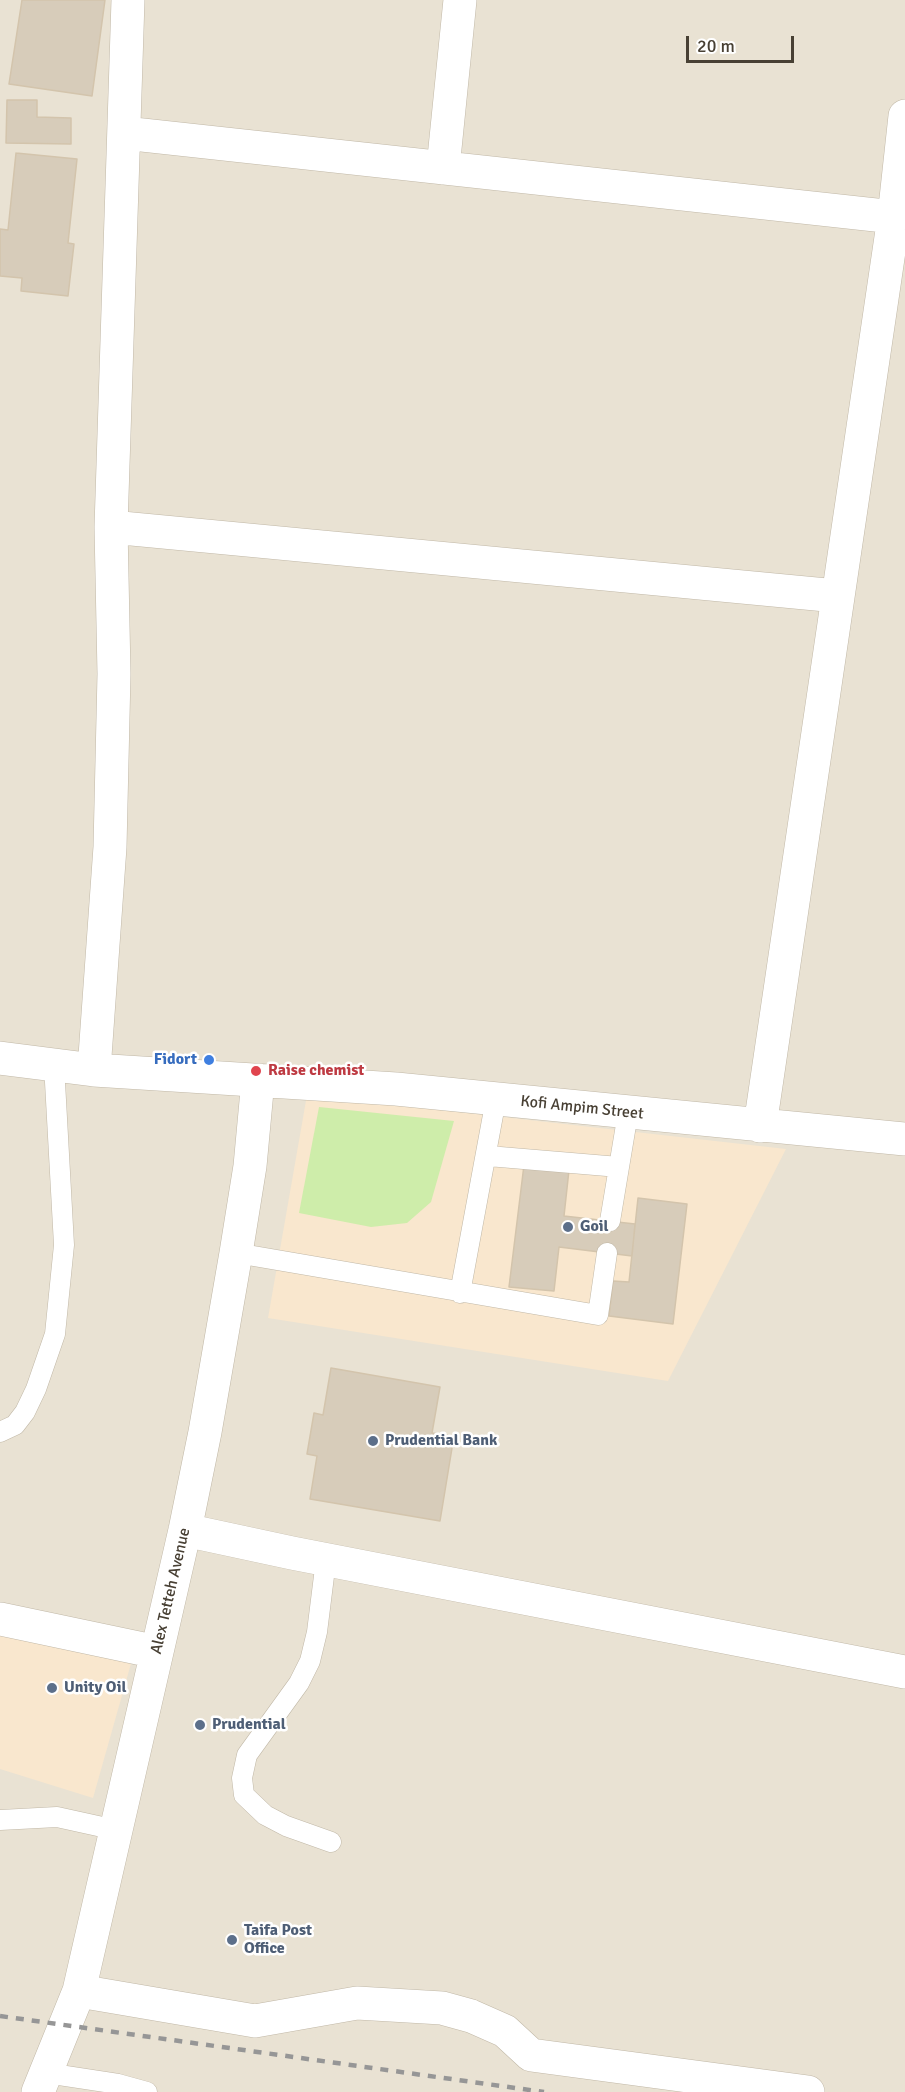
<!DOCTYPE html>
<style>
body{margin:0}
#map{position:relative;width:905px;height:2092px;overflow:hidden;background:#f4f0e6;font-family:Signika,sans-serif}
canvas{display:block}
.scale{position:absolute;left:686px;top:36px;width:108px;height:27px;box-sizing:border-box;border:3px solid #484034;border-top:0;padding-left:8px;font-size:18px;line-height:21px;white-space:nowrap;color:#484034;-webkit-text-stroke:4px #fff;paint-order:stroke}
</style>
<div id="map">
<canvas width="905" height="2092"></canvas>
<div class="scale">20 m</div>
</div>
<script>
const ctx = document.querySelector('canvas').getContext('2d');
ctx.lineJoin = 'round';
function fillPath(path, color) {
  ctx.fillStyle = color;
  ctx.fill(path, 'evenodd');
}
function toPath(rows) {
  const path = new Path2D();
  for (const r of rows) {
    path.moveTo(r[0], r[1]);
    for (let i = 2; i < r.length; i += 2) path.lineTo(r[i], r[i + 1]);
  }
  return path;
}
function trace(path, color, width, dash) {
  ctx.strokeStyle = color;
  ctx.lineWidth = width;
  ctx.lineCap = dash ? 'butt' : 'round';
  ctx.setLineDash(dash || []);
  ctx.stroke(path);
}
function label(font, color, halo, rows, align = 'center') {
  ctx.font = font + ' Signika,sans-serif';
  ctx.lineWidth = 5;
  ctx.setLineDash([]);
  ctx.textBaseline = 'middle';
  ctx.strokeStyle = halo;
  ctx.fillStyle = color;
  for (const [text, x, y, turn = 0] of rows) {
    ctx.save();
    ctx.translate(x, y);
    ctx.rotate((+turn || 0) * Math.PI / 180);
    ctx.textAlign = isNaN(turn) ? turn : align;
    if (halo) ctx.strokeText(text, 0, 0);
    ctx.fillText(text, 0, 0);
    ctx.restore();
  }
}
fillPath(toPath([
 [0,0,905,0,905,2092,0,2092]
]), '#e9e2d3');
fillPath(toPath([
 [307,1095,786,1149,668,1381,268,1318],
 [0,1631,132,1660,93,1798,0,1769]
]), '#f9e7ce');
fillPath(toPath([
 [319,1107,454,1121,431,1202,407,1223,371,1227,299,1213]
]), '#ceedaa');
const building = toPath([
 [22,0,105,0,92,96,9,84,22,0],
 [7,100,37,100,37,117,71,118,71,144,6,143,7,100],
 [16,153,77,159,68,243,74,244,68,296,21,291,22,278,0,276,0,229,8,230,16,153],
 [524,1165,569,1170,564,1216,635,1224,632,1256,559,1247,554,1291,509,1287,524,1165],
 [638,1198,687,1204,673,1324,609,1316,613,1281,629,1282,638,1198],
 [331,1368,440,1387,432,1433,454,1436,440,1521,310,1499,317,1456,307,1454,314,1413,323,1415,331,1368]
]);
fillPath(building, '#d7ccba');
trace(building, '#d3c4ac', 1.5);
const lane = toPath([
 [488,1156,619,1167],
 [610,1221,628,1113],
 [236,1253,598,1315,607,1253],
 [460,1293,496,1099],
 [0,1432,15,1425,25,1412,36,1389,55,1334,64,1245,54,1064],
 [326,1560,317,1632,310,1661,299,1683,247,1755,242,1778,244,1795,265,1815,286,1826,331,1842],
 [0,1820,57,1817,116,1830],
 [46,2073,118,2084,147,2092]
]);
const street = toPath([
 [124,133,894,217],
 [443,168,460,0],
 [111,527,837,596],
 [0,1058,94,1070,396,1089,905,1139],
 [94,1070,110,847,114,674,111,527,128,0],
 [760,1126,894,217,905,116],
 [185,1530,292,1553,905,1672],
 [0,1619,157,1652],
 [79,1991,255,2021,357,2003,442,2008,471,2016,505,2031,531,2055,808,2092],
 [38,2092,79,1991,185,1530,205,1432,236,1253,250,1166,258,1080]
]);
trace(lane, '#c1b8a7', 21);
trace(street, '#c1b8a7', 34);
trace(lane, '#fff', 20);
trace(street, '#fff', 33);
trace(toPath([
 [0,2016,544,2092]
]), '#969696', 4.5, [8, 8]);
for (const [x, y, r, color] of [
 [209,1060,6,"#3f7fe0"],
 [256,1071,6,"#e0444e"],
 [568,1227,6,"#5c6f8a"],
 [373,1441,6,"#5c6f8a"],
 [52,1688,6,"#5c6f8a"],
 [200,1725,6,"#5c6f8a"],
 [232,1940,6,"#5c6f8a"]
]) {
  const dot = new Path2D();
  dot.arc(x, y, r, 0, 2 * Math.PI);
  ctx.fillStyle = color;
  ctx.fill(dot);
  trace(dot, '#fff', 2);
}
label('bold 16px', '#366cbe', '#fff', [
 ["Fidort",197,1060]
], 'right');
label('bold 16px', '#be3a42', '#fff', [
 ["Raise chemist",268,1071]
], 'left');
label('16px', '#484034', '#fff', [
 ["Kofi Ampim Street",582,1108,6],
 ["Alex Tetteh Avenue",171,1591,-77]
]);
label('bold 16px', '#4e5e75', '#fff', [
 ["Goil",580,1227],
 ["Prudential Bank",385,1441],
 ["Unity Oil",64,1688],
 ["Prudential",212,1725],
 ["Taifa Post",244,1931],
 ["Office",244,1949]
], 'left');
</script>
